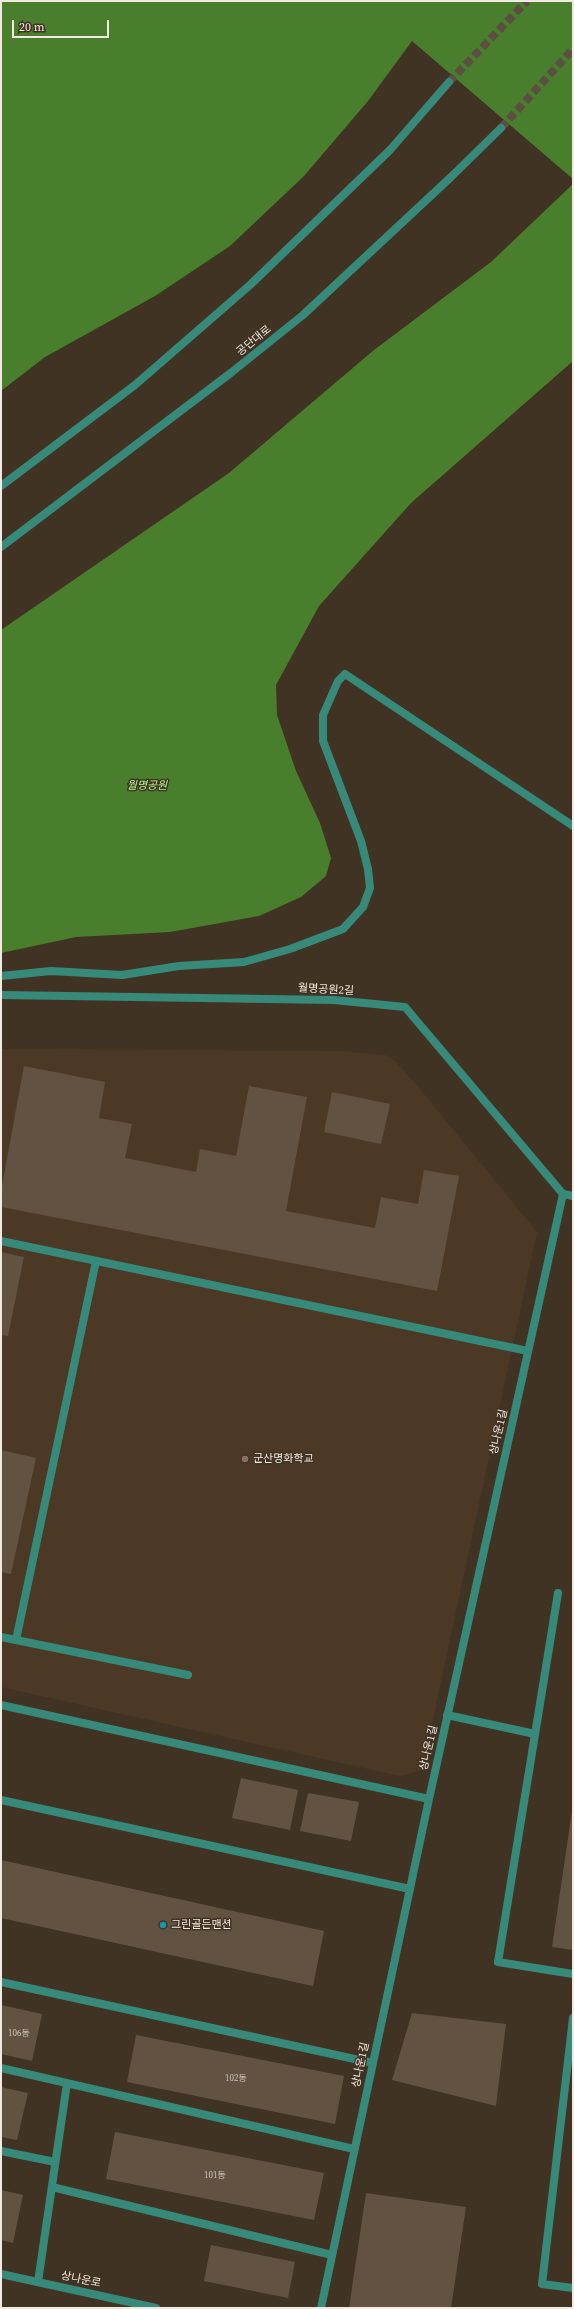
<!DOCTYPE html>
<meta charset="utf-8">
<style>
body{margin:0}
#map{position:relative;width:574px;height:2309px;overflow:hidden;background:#413324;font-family:"Source Serif 4",serif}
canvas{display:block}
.frame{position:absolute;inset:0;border:2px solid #f2e9e0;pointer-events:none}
.scale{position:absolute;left:12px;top:20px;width:97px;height:18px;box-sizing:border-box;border:2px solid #f2e9e0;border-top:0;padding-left:5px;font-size:12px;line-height:14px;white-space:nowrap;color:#f2e9e0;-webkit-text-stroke:3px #413324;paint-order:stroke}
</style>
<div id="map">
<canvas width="574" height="2309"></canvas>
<div class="frame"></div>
<div class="scale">20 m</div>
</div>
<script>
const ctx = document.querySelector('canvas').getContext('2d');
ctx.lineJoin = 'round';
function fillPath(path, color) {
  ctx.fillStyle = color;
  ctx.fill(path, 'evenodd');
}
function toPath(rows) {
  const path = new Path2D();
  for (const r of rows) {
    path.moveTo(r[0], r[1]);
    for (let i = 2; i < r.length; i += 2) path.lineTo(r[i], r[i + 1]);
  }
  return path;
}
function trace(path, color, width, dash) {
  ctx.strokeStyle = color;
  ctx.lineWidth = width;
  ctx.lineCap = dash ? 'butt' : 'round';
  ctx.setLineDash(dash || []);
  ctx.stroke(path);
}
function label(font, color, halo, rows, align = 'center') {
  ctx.font = font + ' "Source Serif 4","Noto Sans KR",serif';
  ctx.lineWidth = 3;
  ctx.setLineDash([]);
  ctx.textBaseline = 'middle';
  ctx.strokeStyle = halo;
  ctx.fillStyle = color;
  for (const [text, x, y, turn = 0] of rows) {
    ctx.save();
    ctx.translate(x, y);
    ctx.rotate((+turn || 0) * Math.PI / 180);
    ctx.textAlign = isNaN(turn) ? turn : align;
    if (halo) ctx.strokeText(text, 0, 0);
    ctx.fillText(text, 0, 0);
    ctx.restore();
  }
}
fillPath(toPath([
 [1,1049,341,1051,385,1055,395,1061,419,1088,537,1232,422,1770,400,1776,1,1687]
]), '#4c3925');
fillPath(toPath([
 [1,1,573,1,573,179,412,41,368,101,304,176,230,246,155,296,45,357,1,391],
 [573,184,573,361,411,503,319,606,276,685,277,715,296,771,320,823,331,858,326,876,301,897,259,916,170,932,76,937,1,953,1,630,229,473,374,350,491,262]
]), '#497e2d');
fillPath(toPath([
 [24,1066,105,1082,99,1118,132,1124,125,1158,196,1172,200,1149,236,1156,249,1086,307,1097,286,1211,375,1228,381,1197,418,1204,424,1170,459,1176,437,1291,1,1207,1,1191],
 [332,1092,390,1104,381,1144,324,1132],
 [1,1252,24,1257,8,1336,1,1335],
 [1,1450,36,1458,11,1574,1,1572],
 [241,1778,298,1790,290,1830,232,1818],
 [308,1793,359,1802,351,1841,300,1831],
 [572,1811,573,1811,573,1950,552,1947],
 [1,1860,324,1931,313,1986,1,1918],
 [1,2005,42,2014,32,2061,1,2054],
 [412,2013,506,2024,496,2106,392,2080],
 [136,2035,344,2076,335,2124,127,2082],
 [1,2087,28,2093,17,2140,1,2137],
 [115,2132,324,2173,314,2220,106,2179],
 [1,2190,23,2195,13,2243,1,2240],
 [366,2193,466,2207,451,2308,349,2308],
 [211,2245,295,2262,288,2298,204,2281]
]), '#615242');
trace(toPath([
 [449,82,527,1],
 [501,128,573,49]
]), '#5c4e40', 8, [8, 4]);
trace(toPath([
 [1,976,51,971,122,975,179,966,244,962,290,949,343,929,363,907,370,888,368,869,361,841,323,741,323,715,338,681,345,674,573,826],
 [563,1194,573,1196],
 [1,1241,528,1351],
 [96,1261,16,1640,188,1675],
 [558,1593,498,1962,573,1974],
 [1,1637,16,1640],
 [447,1715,535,1734],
 [1,1800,410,1889],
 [573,2018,542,2284,573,2288],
 [1,2068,354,2149],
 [1,2151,55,2162],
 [52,2187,332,2255],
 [38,2282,67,2083]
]), '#378a7a', 8);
trace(toPath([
 [1,995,334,1000,405,1007,563,1194,429,1799,321,2308],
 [1,1705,429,1799],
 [1,1982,373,2063]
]), '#378a7a', 8);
trace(toPath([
 [1,486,135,385,250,285,390,150,449,82],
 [1,547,232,372,303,315,451,177,501,128],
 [1,2274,156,2308]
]), '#378a7a', 8);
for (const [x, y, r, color] of [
 [245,1459,4,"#8d6e63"],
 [163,1925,4,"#0f9aa8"]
]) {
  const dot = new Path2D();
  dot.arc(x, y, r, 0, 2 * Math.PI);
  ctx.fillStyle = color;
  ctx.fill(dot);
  trace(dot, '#413324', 1.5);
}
label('9px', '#cec3b8', null, [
 ["106동",19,2034],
 ["102동",236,2079],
 ["101동",215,2176]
]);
label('11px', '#f2e9e0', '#413324', [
 ["공단대로",254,341,-39],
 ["월명공원2길",326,990,3],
 ["상나운1길",499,1432,-77],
 ["상나운1길",429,1748,-77],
 ["상나운1길",361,2065,-78],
 ["상나운로",81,2280,12]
]);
label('italic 11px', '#b0fa8f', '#413324', [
 ["월명공원",147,786]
]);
label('11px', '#f2e9e0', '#413324', [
 ["군산명화학교",253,1459],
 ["그린골든맨션",171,1925]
], 'left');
</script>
